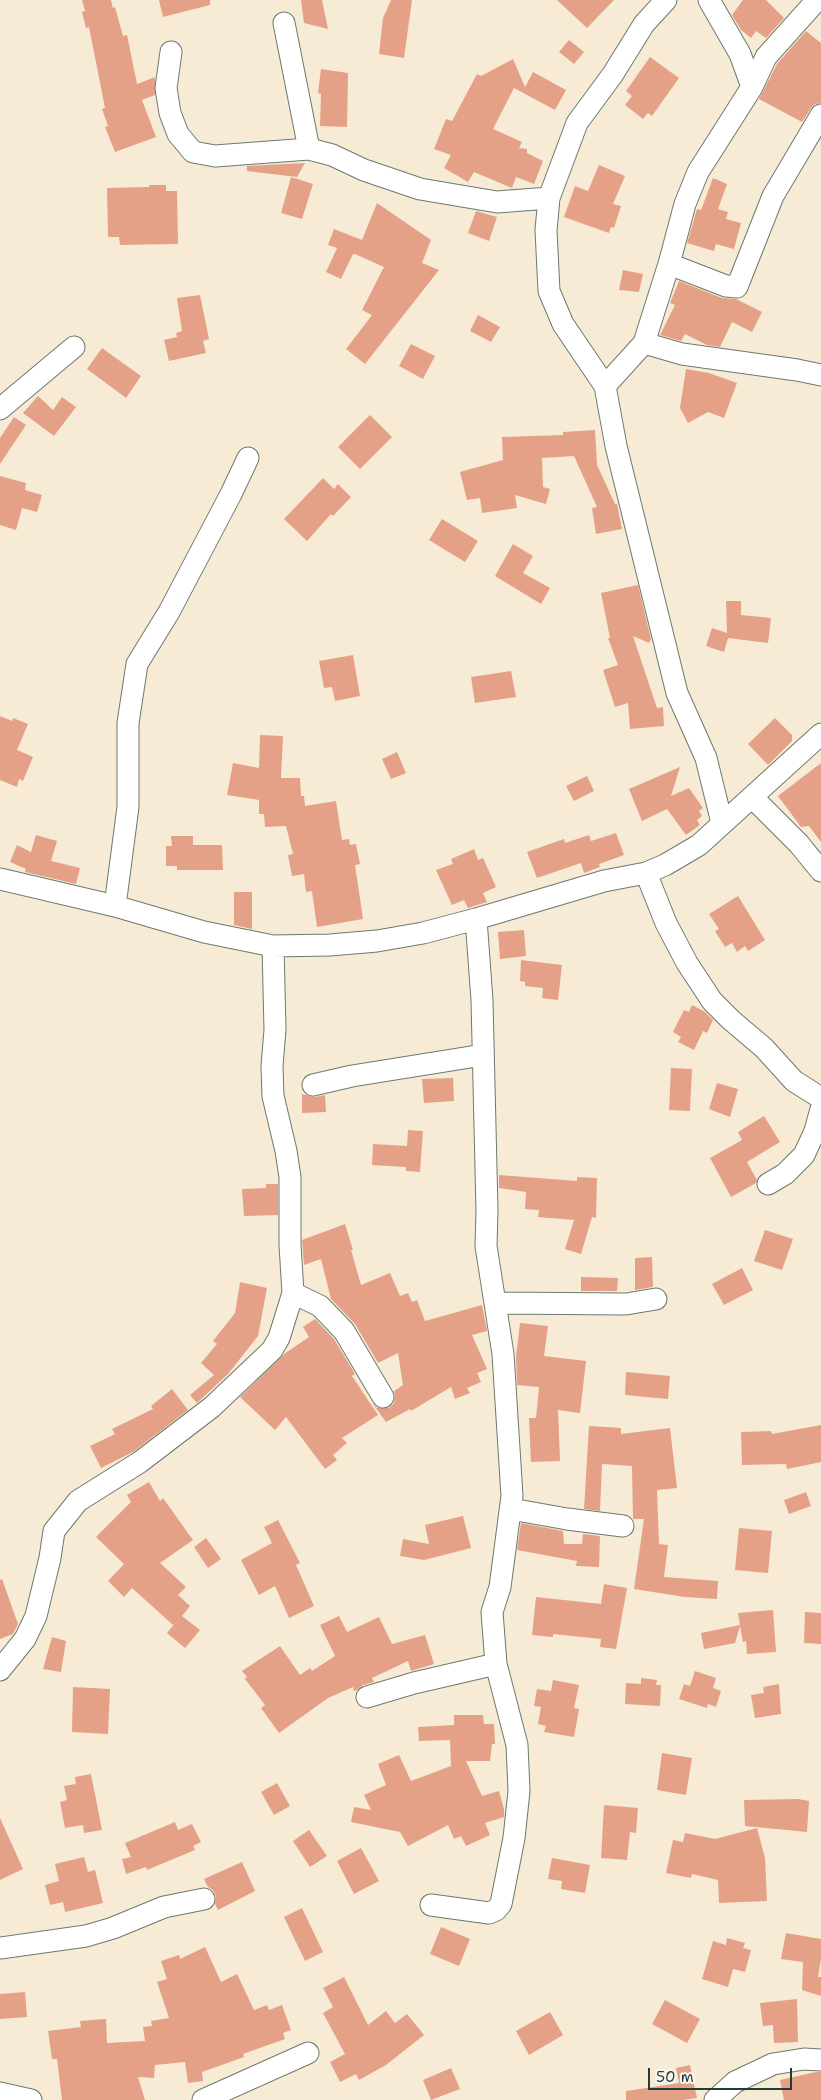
<!DOCTYPE html>
<style>
body{margin:0}
#map{position:relative;width:821px;height:2100px;overflow:hidden;background:#f7ebd6;font-family:"Shantell Sans",sans-serif}
canvas{display:block}
.scale{position:absolute;left:648px;top:2068px;width:144px;height:22px;box-sizing:border-box;border:2px solid #1f3d34;border-top:0;padding-left:6px;font-size:15px;line-height:18px;white-space:nowrap;color:#1f3d34;-webkit-text-stroke:4px #fbf7ec;paint-order:stroke}
</style>
<div id="map">
<canvas width="821" height="2100"></canvas>
<div class="scale">50 m</div>
</div>
<script>
const ctx = document.querySelector('canvas').getContext('2d');
ctx.lineJoin = 'round';
function fillPath(path, color) {
  ctx.fillStyle = color;
  ctx.fill(path, 'evenodd');
}
function toPath(rows) {
  const path = new Path2D();
  for (const r of rows) {
    path.moveTo(r[0], r[1]);
    for (let i = 2; i < r.length; i += 2) path.lineTo(r[i], r[i + 1]);
  }
  return path;
}
function trace(path, color, width, dash) {
  ctx.strokeStyle = color;
  ctx.lineWidth = width;
  ctx.lineCap = dash ? 'butt' : 'round';
  ctx.setLineDash(dash || []);
  ctx.stroke(path);
}
fillPath(toPath([
 [82,0,111,0,113,8,115,7,123,36,127,35,137,84,155,77,155,95,142,100,156,137,115,152,105,127,108,126,102,109,105,108,89,27,86,28,82,12,85,11],
 [159,0,210,0,210,5,163,17],
 [301,0,322,0,328,29,304,23],
 [391,0,412,0,404,58,379,54,383,18],
 [557,0,614,0,587,28],
 [743,0,766,0,784,18,766,38,756,31,751,38,741,30,732,15],
 [806,31,821,43,821,103,815,104,811,108,802,122,759,99,777,64],
 [569,40,584,52,574,64,559,52],
 [650,57,679,78,652,116,648,113,643,119,625,105,632,96,626,91],
 [513,59,525,87,533,72,566,90,555,110,514,88,493,129,522,142,519,148,527,149,527,153,543,161,534,184,516,177,512,188,474,172,468,182,444,168,451,155,434,149,446,119,452,121,477,74,481,76],
 [321,69,348,73,347,127,320,126,321,94,318,93],
 [305,163,297,177,247,171,247,166],
 [599,165,625,176,613,204,621,206,614,228,611,227,609,233,564,217,575,186,588,191],
 [291,177,313,184,302,219,281,213],
 [713,178,727,184,718,209,728,212,726,219,741,223,734,249,716,244,714,251,687,243,697,209,701,210],
 [149,185,166,185,166,191,177,191,178,244,120,245,119,237,108,237,107,188,149,187],
 [377,203,431,240,422,263,439,270,365,364,346,349,372,315,362,310,384,267,355,254,353,254,341,279,326,272,337,248,328,245,334,229,362,240],
 [476,211,497,217,489,241,468,233],
 [623,270,643,274,639,292,619,290],
 [679,281,722,298,736,299,762,312,752,332,732,322,720,347,707,345,685,334,681,341,660,335,675,305,670,303],
 [200,295,209,339,203,341,206,353,169,361,164,340,177,337,176,333,182,331,177,298],
 [478,315,500,327,491,342,470,331],
 [411,344,435,356,423,379,399,366],
 [102,348,141,376,126,398,87,369],
 [686,369,709,373,737,383,724,418,708,412,688,423,680,408],
 [38,396,53,410,62,397,76,407,54,436,23,413],
 [370,415,392,437,360,469,338,447],
 [14,417,26,425,0,464,0,438],
 [595,430,597,465,615,504,617,504,622,529,596,534,592,508,597,507,574,456,542,458,543,487,550,489,546,504,515,495,517,508,482,513,480,498,467,500,460,472,503,460,502,437,563,435,563,432],
 [0,476,26,483,25,490,42,495,37,512,22,508,16,530,0,525],
 [323,478,334,489,338,484,351,497,333,516,331,514,307,541,284,519],
 [442,519,478,541,465,562,429,540],
 [513,544,533,556,523,573,550,588,541,604,495,576],
 [638,585,651,639,649,643,633,636,657,708,663,707,664,726,630,729,628,703,615,707,603,670,618,665,608,638,610,638,601,593],
 [726,601,741,601,741,615,771,618,768,643,728,638,724,652,706,646,712,628,727,633],
 [353,655,360,696,335,701,332,687,324,688,319,661],
 [511,671,516,697,475,703,471,677],
 [0,716,12,721,13,718,28,724,17,750,33,757,23,781,19,779,17,787,0,780],
 [775,718,792,735,792,741,768,765,748,744],
 [260,735,283,736,281,778,300,778,301,796,304,796,305,806,336,801,342,840,349,839,350,845,356,844,360,864,355,865,363,919,317,927,312,891,306,892,304,874,292,876,288,855,293,854,286,826,265,827,264,814,259,814,259,800,227,795,233,763,259,768],
 [397,752,406,773,391,779,382,759],
 [821,763,821,842,809,826,801,827,778,796],
 [680,767,671,796,689,788,703,808,699,811,702,816,697,820,700,825,686,835,667,809,642,821,629,789],
 [587,776,594,791,574,801,566,786],
 [616,833,624,855,599,864,600,867,584,873,581,863,537,878,527,852,564,839,565,843,589,835,591,841],
 [36,835,57,841,51,861,80,868,76,884,25,872,26,869,10,862,17,845,31,852],
 [171,836,193,836,193,845,222,845,223,870,177,870,177,866,166,866,166,846,172,846],
 [474,849,478,860,483,858,496,887,483,893,487,902,468,908,464,900,452,905,436,870,453,864,451,859],
 [234,892,252,892,252,929,234,925],
 [738,896,765,940,748,951,745,946,737,952,732,943,725,947,715,931,719,929,709,914],
 [524,930,526,956,500,959,498,932],
 [521,960,562,965,558,1000,542,998,543,988,525,986,525,982,520,981],
 [692,1005,705,1012,713,1020,707,1033,703,1031,694,1050,678,1042,681,1037,673,1032,684,1010,689,1012],
 [671,1068,692,1069,690,1111,669,1110],
 [453,1078,454,1101,424,1103,422,1079],
 [717,1083,738,1089,730,1117,709,1109],
 [302,1094,315,1097,325,1095,326,1112,302,1113],
 [764,1116,780,1142,747,1162,757,1180,756,1183,731,1197,710,1158,742,1140,738,1132],
 [408,1130,423,1131,420,1172,406,1171,406,1167,372,1165,373,1144,407,1146],
 [499,1175,577,1181,577,1177,597,1178,596,1218,592,1217,581,1254,565,1249,574,1220,538,1217,539,1210,525,1209,526,1192,499,1188],
 [266,1184,278,1184,278,1215,244,1216,242,1189,266,1188],
 [345,1224,353,1250,351,1250,361,1285,390,1273,400,1296,408,1293,412,1302,417,1300,425,1321,482,1305,487,1331,472,1335,487,1369,477,1373,481,1382,467,1388,470,1393,455,1399,451,1387,411,1411,410,1409,386,1422,372,1403,377,1408,389,1408,394,1403,395,1396,394,1391,403,1385,398,1353,378,1363,355,1324,331,1299,321,1259,304,1265,302,1240],
 [765,1230,793,1239,782,1270,754,1261],
 [652,1257,653,1287,635,1290,635,1258],
 [742,1268,753,1290,724,1305,712,1284],
 [581,1277,618,1278,617,1291,581,1291],
 [240,1282,267,1288,258,1336,228,1374,197,1403,190,1395,214,1375,201,1363,217,1344,213,1341,235,1313],
 [315,1319,334,1339,355,1374,352,1376,378,1415,342,1438,347,1443,333,1455,337,1460,325,1469,286,1417,275,1430,240,1397,284,1354,309,1337,303,1327],
 [520,1323,548,1326,544,1356,586,1361,580,1413,558,1410,560,1461,531,1462,529,1418,536,1418,539,1387,517,1385,516,1357],
 [626,1372,670,1376,668,1399,625,1395],
 [172,1389,188,1410,133,1452,101,1468,90,1446,115,1434,112,1429,153,1409,151,1406],
 [821,1425,821,1462,787,1469,786,1464,742,1465,741,1432,771,1431,772,1434],
 [589,1426,621,1428,621,1434,670,1428,677,1488,657,1490,659,1544,668,1545,664,1577,718,1581,717,1599,685,1597,634,1589,644,1519,633,1519,632,1466,602,1464,600,1511,584,1509],
 [149,1482,160,1501,163,1498,193,1540,160,1563,186,1587,178,1595,190,1606,182,1616,200,1630,185,1648,167,1633,176,1622,173,1625,132,1588,124,1597,108,1581,124,1564,96,1537,131,1502,127,1495],
 [806,1492,811,1506,789,1514,784,1500],
 [463,1516,471,1548,424,1560,400,1556,403,1539,429,1544,425,1525],
 [278,1520,300,1563,296,1565,314,1606,289,1618,275,1586,259,1595,241,1560,272,1543,264,1527],
 [521,1523,563,1531,564,1544,582,1544,583,1534,600,1536,599,1567,576,1566,577,1561,517,1550],
 [739,1528,772,1531,768,1573,735,1570],
 [206,1538,221,1559,208,1568,194,1547],
 [2,1579,18,1624,13,1634,0,1639,0,1580],
 [604,1584,627,1588,616,1649,600,1647,601,1639,553,1634,553,1637,532,1635,536,1597,601,1604],
 [773,1610,776,1652,747,1654,746,1641,743,1642,740,1626,735,1643,704,1649,701,1633,740,1625,738,1613],
 [805,1612,821,1613,821,1644,804,1643],
 [339,1616,347,1632,379,1617,392,1644,425,1635,434,1664,411,1671,408,1661,372,1678,374,1682,363,1685,357,1690,354,1691,353,1687,328,1698,279,1733,261,1708,265,1705,245,1679,247,1677,242,1671,280,1646,300,1675,310,1668,312,1671,335,1656,320,1625],
 [52,1637,66,1641,61,1672,43,1669],
 [695,1671,716,1678,713,1688,721,1691,716,1707,708,1704,707,1708,679,1699,684,1684,690,1686],
 [641,1678,657,1680,656,1685,661,1685,660,1706,625,1704,626,1683,641,1684],
 [553,1680,579,1685,574,1708,579,1709,574,1737,544,1732,546,1726,538,1724,541,1707,534,1706,537,1689,551,1691],
 [779,1684,781,1714,755,1718,751,1695,764,1693,763,1687],
 [73,1687,110,1689,108,1734,72,1732],
 [454,1715,483,1715,484,1724,494,1724,495,1744,492,1744,490,1761,466,1761,482,1796,499,1791,504,1809,504,1817,485,1823,490,1835,466,1846,461,1836,454,1839,448,1825,408,1846,400,1832,351,1822,354,1807,371,1810,364,1795,386,1785,378,1764,399,1755,411,1781,451,1766,450,1740,419,1741,418,1727,454,1725],
 [662,1753,692,1758,686,1795,657,1790],
 [91,1774,102,1830,84,1833,83,1825,65,1828,60,1802,67,1800,64,1786,76,1784,75,1777],
 [277,1783,290,1806,274,1815,261,1792],
 [798,1799,809,1801,807,1832,745,1826,744,1800],
 [604,1805,638,1808,636,1833,630,1832,627,1860,601,1858],
 [0,1818,23,1869,0,1880],
 [175,1822,178,1830,192,1824,201,1842,193,1846,195,1850,147,1870,146,1867,126,1874,122,1859,131,1857,125,1843],
 [757,1828,765,1858,767,1901,719,1903,718,1880,692,1874,691,1878,666,1873,673,1840,683,1842,685,1833,715,1839],
 [309,1830,327,1856,310,1867,293,1841],
 [361,1848,379,1881,354,1894,337,1861],
 [84,1857,88,1872,95,1870,103,1903,65,1912,63,1902,50,1905,45,1885,59,1881,55,1864],
 [552,1858,590,1865,585,1893,561,1889,562,1881,548,1879],
 [242,1862,255,1891,218,1910,215,1904,216,1896,213,1890,208,1887,204,1879],
 [302,1908,323,1952,305,1961,284,1917],
 [441,1927,470,1939,459,1966,430,1954],
 [786,1933,821,1939,821,1959,818,1977,821,1977,821,1996,802,1990,803,1962,781,1959],
 [727,1938,745,1943,743,1948,751,1950,745,1972,733,1969,728,1987,702,1979,713,1941,726,1945],
 [205,1947,221,1982,237,1974,254,2010,267,2005,269,2010,282,2005,291,2030,283,2033,285,2039,243,2054,244,2057,202,2072,203,2081,188,2083,185,2062,155,2065,154,2078,138,2077,145,2100,62,2100,57,2059,52,2059,48,2031,81,2027,80,2021,106,2019,107,2043,145,2041,143,2027,152,2026,151,2021,169,2018,157,1982,167,1979,161,1961,179,1955,180,1959],
 [344,1977,368,2025,386,2011,395,2023,407,2014,424,2035,386,2065,359,2080,356,2074,340,2082,330,2062,345,2054,323,2013,333,2007,323,1988],
 [25,1992,27,2017,0,2019,0,1994],
 [797,1999,798,2042,774,2043,773,2025,763,2026,760,2003],
 [665,2000,700,2019,687,2043,652,2024],
 [550,2012,563,2035,529,2055,516,2031],
 [690,2065,697,2098,682,2100,626,2100,626,2091,679,2083,676,2068],
 [451,2068,460,2089,431,2100,423,2080],
 [816,2072,821,2072,821,2100,784,2100,780,2080]
]), '#e4a188');
const minor = toPath([
 [666,0,644,24,613,74,577,123,549,198,546,230,549,291,563,324,605,386,616,446,677,693,706,758,722,823],
 [709,0,740,54,752,87],
 [284,23,309,149],
 [171,52,166,88,170,113,178,134,193,152,215,156,309,149,332,155,364,170,420,189,497,202,549,198],
 [669,264,726,286,737,287,773,196,821,115],
 [644,343,682,354,797,370,821,375],
 [605,386,644,343,669,264,685,204,698,172,752,87,766,57,817,0],
 [0,409,74,347],
 [752,797,799,844,821,871],
 [646,873,666,923,687,963,712,1001,731,1020,764,1048,794,1081,821,1098],
 [0,879,115,906,204,932,273,946,330,945,377,941,423,933,476,919,604,881,646,873,665,865,699,845,821,734],
 [115,906,128,807,128,723,137,664,169,612,231,494,248,458],
 [313,1085,352,1076,483,1055],
 [768,1184,785,1174,804,1155,815,1131,821,1109],
 [293,1293,320,1306,344,1331,383,1397],
 [496,1303,626,1304,656,1299],
 [511,1509,567,1519,623,1526],
 [0,1670,25,1639,36,1616,50,1558,54,1531,78,1501,140,1462,212,1407,272,1350,279,1338,293,1293,290,1245,290,1177,286,1151,273,1096,272,1066,275,1030,273,946],
 [367,1697,414,1683,496,1664],
 [431,1905,489,1913,496,1910,501,1904,514,1838,519,1791,517,1745,496,1664,492,1612,500,1587,512,1496,503,1354,486,1246,487,1211,482,1000,476,919],
 [0,1948,86,1936,113,1928,164,1907,204,1899],
 [0,2093,31,2100],
 [203,2100,308,2053],
 [715,2100,735,2082,773,2064,804,2059,821,2060]
]);
trace(minor, '#6b7a6d', 23);
trace(minor, '#fff', 21);
</script>
